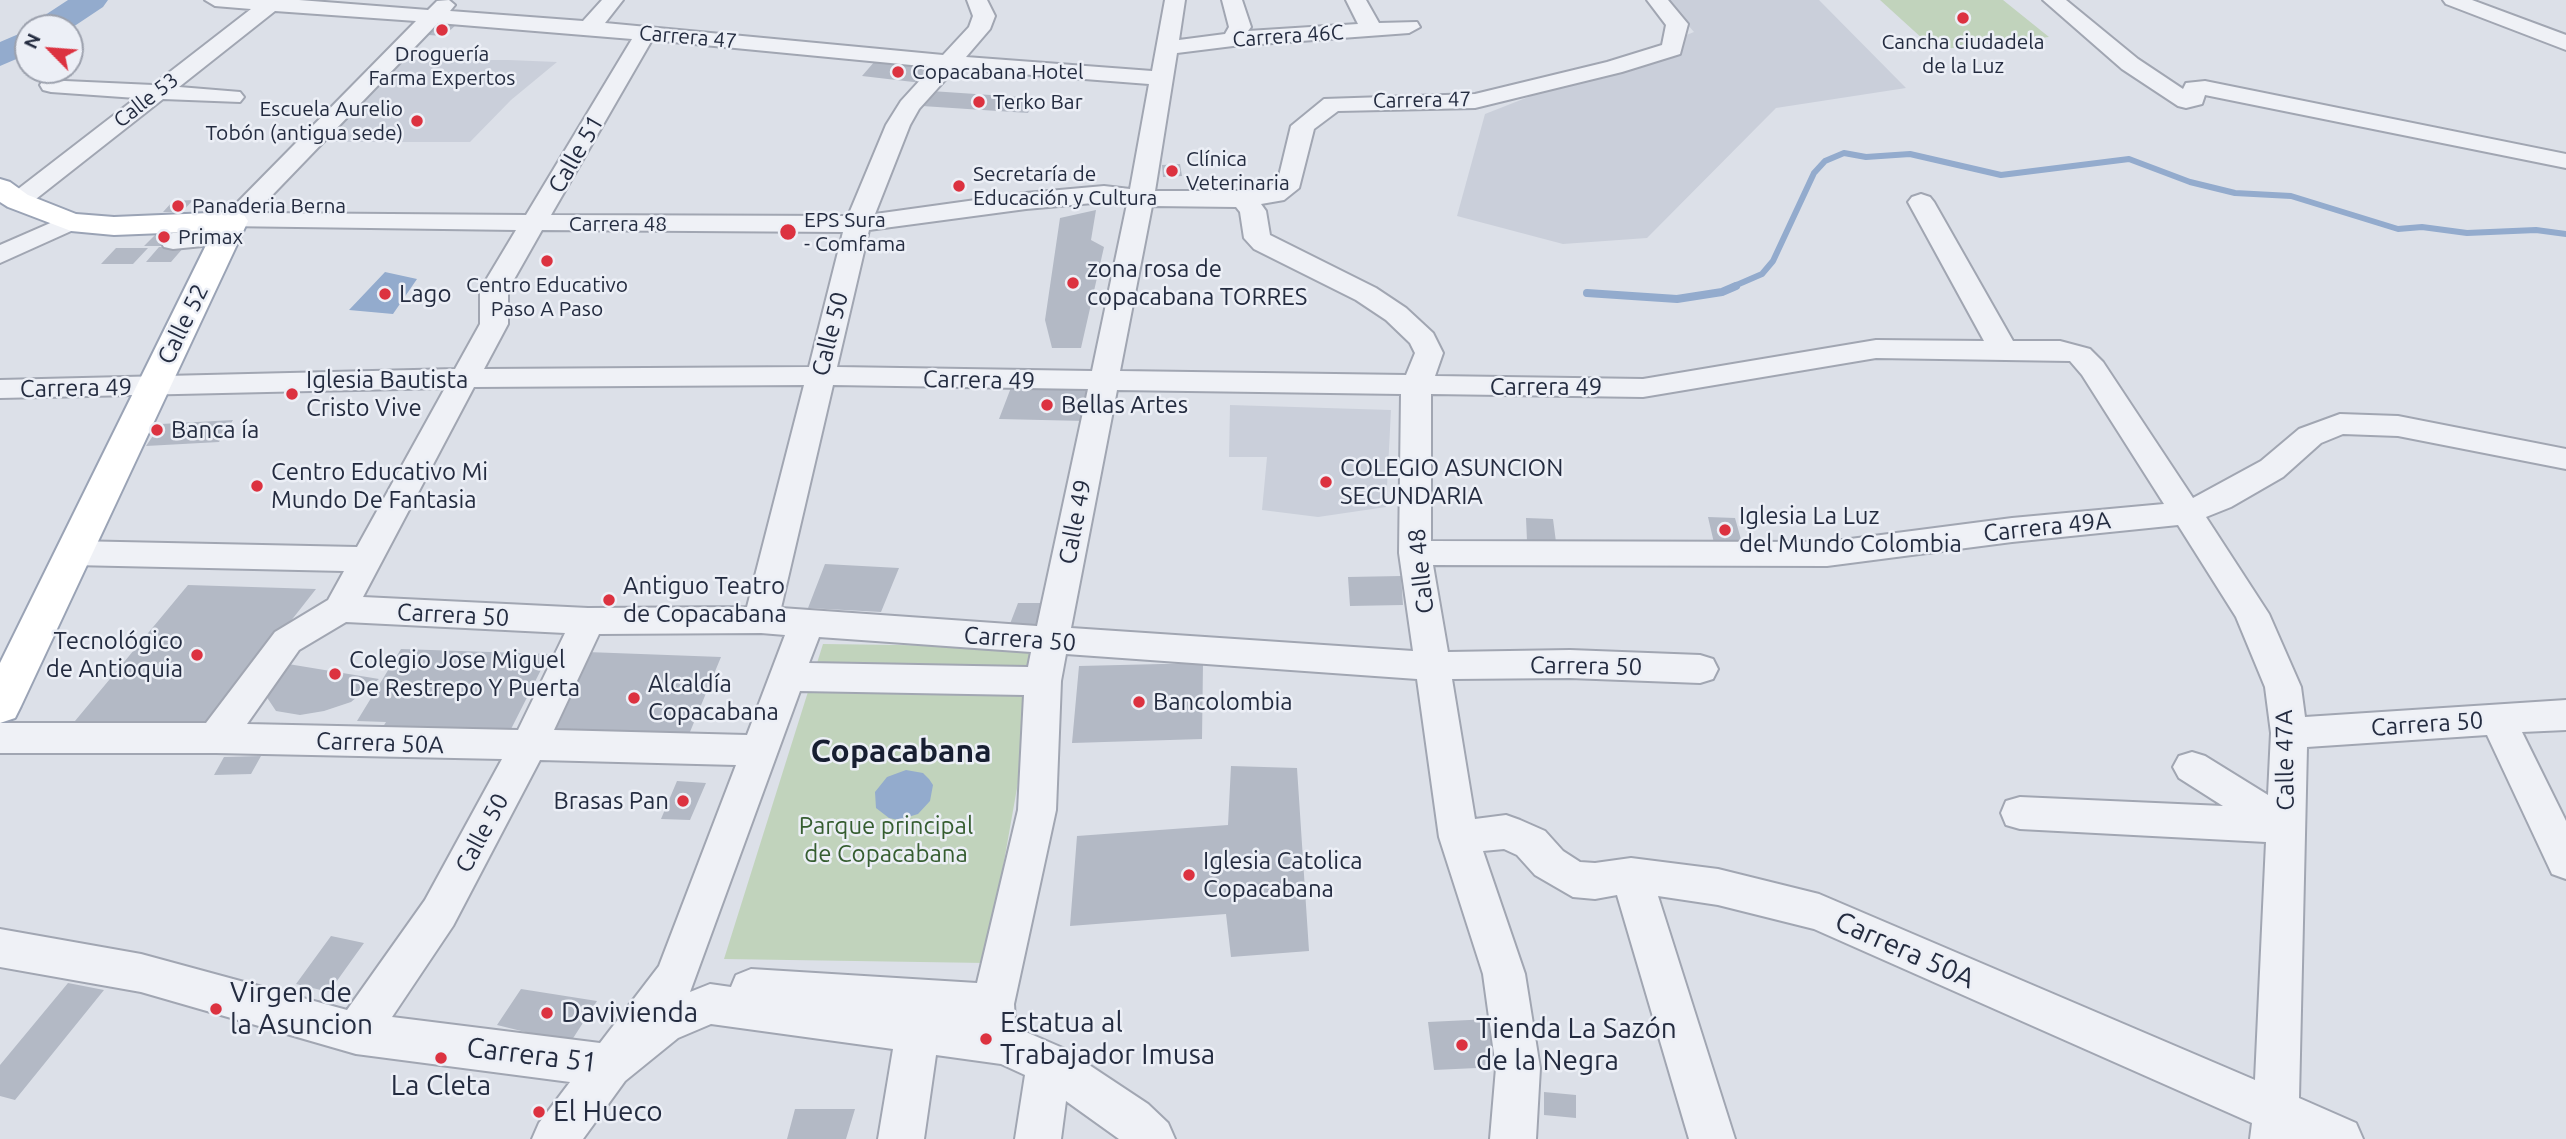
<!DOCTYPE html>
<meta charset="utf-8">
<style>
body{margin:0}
#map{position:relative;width:2566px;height:1139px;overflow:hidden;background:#dce0e8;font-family:Ubuntu,sans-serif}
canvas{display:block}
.north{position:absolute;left:14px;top:14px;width:70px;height:70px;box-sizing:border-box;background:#eceff6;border:2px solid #9ca1ad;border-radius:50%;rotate:295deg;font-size:19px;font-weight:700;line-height:28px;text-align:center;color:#242c40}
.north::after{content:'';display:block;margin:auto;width:24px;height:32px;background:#dc3240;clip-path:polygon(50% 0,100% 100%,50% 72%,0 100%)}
</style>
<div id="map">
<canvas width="2566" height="1139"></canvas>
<div class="north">N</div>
</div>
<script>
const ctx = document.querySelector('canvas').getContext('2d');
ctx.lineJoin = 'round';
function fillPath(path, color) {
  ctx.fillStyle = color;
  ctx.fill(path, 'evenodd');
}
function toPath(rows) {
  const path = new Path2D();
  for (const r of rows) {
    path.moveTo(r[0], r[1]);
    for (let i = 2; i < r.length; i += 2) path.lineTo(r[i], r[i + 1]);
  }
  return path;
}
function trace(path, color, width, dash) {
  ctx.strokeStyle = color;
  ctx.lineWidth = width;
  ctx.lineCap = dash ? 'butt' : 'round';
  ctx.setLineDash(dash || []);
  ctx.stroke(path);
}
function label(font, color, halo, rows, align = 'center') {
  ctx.font = font + ' Ubuntu,sans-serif';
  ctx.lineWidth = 5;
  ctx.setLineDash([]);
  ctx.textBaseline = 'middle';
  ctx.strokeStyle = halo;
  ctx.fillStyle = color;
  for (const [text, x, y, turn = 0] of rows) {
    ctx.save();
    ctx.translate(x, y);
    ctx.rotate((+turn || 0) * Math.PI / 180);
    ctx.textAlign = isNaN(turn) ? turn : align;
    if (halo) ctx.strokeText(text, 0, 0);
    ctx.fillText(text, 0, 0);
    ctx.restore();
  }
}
fillPath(toPath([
 [1666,0,1819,0,1906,88,1776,108,1647,238,1563,244,1457,216,1485,114,1694,32],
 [402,60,508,60,557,62,511,100,470,142,323,142],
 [1230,405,1391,410,1386,507,1318,517,1262,510,1267,457,1229,457]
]), '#cacfda');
fillPath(toPath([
 [1880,0,2003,0,2049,37,1935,50],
 [823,644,1042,647,986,963,724,959]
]), '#c1d3bc');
fillPath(toPath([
 [385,272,417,279,393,314,349,310],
 [906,770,923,773,929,779,933,785,930,801,918,814,898,820,889,818,876,808,875,792,887,777]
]), '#93abcd');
trace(toPath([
 [1732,287,1762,274,1773,261,1814,173,1825,161,1844,153,1866,157,1910,154,2001,175,2129,159,2190,182,2235,193,2291,196,2398,229,2422,227,2467,233,2536,230,2566,234]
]), '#93abcd', 6);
trace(toPath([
 [1587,293,1677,299,1722,292,1736,286]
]), '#93abcd', 8);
fillPath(toPath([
 [68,0,108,0,103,7,70,29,31,28,36,21,68,0],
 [28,30,28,54,0,66,0,42,28,30]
]), '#93abcd');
fillPath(toPath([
 [441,23,457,24,444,36,428,35],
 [875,61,934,68,922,83,862,76],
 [931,91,1035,98,1028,113,922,106],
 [1180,164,1182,176,1163,177,1162,165],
 [193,200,182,212,163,212,173,201],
 [1096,210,1091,240,1104,247,1081,348,1052,348,1045,320,1060,218],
 [179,233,168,246,144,246,156,234],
 [159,247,184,247,171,262,146,262],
 [116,248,148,248,133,264,101,264],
 [1012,385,1095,391,1085,421,999,419],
 [233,420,219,442,146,446,161,424],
 [1708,517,1735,518,1742,543,1714,543],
 [1526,518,1553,519,1556,542,1527,541],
 [825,564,899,568,881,612,808,608],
 [1401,576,1403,605,1350,606,1348,577],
 [188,585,316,589,209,725,75,721],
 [1018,603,1052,603,1044,632,1008,629],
 [401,649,549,654,508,735,381,730,386,722,357,721],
 [587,652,721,657,685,744,544,739],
 [276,662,379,679,351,702,324,711,300,715,276,711,266,696],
 [1203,663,1202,739,1072,743,1079,666],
 [261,756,251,774,214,775,224,757],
 [1231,766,1297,768,1309,951,1231,957,1226,914,1070,926,1077,836,1228,825],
 [677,781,706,783,690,820,661,819],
 [331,936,364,943,329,992,296,984],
 [68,983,104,990,15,1100,0,1096,0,1065],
 [521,989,597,1001,570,1043,497,1025],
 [1490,1019,1498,1067,1434,1070,1428,1022],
 [1544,1092,1576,1095,1576,1118,1544,1115],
 [795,1109,855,1109,846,1139,787,1139]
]), '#b3b9c5');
const minor = toPath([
 [205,0,299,0,428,10,437,1,449,0,455,5,450,11,583,21,602,0,623,0,605,23,943,55,969,27,973,16,967,0,987,0,995,16,990,29,966,57,1152,71,1165,0,1185,0,1179,40,1225,34,1229,27,1222,0,1242,0,1251,27,1248,31,1358,24,1346,0,1366,0,1379,23,1417,22,1420,27,1409,33,1233,46,1177,53,1155,191,1243,191,1268,188,1278,180,1291,126,1324,99,1475,94,1607,62,1662,45,1666,25,1647,0,1668,0,1688,24,1680,54,1622,72,1475,108,1338,111,1314,129,1299,188,1284,200,1261,204,1266,211,1270,235,1376,288,1406,308,1433,333,1443,353,1435,376,1643,379,1876,340,1984,341,1908,202,1912,197,1921,194,1930,197,1934,202,2013,341,2060,341,2090,349,2103,362,2193,498,2261,461,2299,429,2340,414,2398,416,2566,449,2566,469,2398,436,2343,434,2321,443,2283,477,2231,507,2206,517,2269,614,2301,687,2305,717,2566,700,2566,730,2522,732,2566,821,2566,879,2552,874,2487,735,2307,747,2299,1098,2356,1123,2363,1139,2250,1139,2252,1123,1814,929,1718,905,1658,896,1735,1139,1689,1139,1617,895,1595,899,1573,897,1535,875,1517,855,1504,849,1483,851,1525,974,1540,1068,1536,1139,1490,1139,1496,1068,1483,974,1439,837,1417,679,1066,654,1061,681,1056,810,1014,1004,1015,1020,1019,1029,1065,1049,1148,1104,1168,1123,1175,1139,1119,1139,1066,1101,1061,1139,1015,1139,1025,1075,1001,1064,936,1055,924,1139,878,1139,893,1049,711,1024,678,1038,625,1081,583,1139,532,1139,539,1123,570,1082,356,1054,141,992,0,967,0,929,141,954,347,1010,425,900,502,759,216,753,0,753,0,723,206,723,275,632,328,600,344,571,73,565,61,561,57,553,61,545,73,541,357,547,445,388,0,398,0,380,455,369,480,324,480,290,516,230,224,226,220,221,224,216,416,21,275,11,179,87,240,92,244,97,240,102,163,99,27,206,9,206,5,201,9,196,136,98,51,92,43,90,40,85,43,80,153,85,251,9,215,6,205,0],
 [438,23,632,39,526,215,255,213,438,23],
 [652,40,932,67,901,101,886,125,848,216,551,215,652,40],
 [955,69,1149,84,1130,189,1104,186,1026,193,875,214,910,125,919,109,955,69],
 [1104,202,1127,204,1092,371,837,367,869,230,1026,209,1104,202],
 [1152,206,1236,207,1240,212,1244,238,1254,249,1356,300,1386,320,1410,343,1415,353,1406,375,1120,371,1152,206],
 [542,230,843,232,809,367,484,369,508,324,508,290,542,230],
 [1876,358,2070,361,2082,375,2164,504,2012,518,1827,542,1431,541,1431,394,1643,397,1876,358],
 [804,385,747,607,588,608,363,597,474,387,804,385],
 [833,385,1088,389,1037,626,781,608,833,385],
 [1117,390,1401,394,1399,553,1413,651,1071,628,1117,390],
 [2178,525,2236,617,2265,687,2271,733,2268,795,2205,756,2192,752,2179,756,2173,767,2179,778,2223,806,2020,797,2006,801,2001,813,2006,825,2020,829,2266,842,2255,1080,1819,894,1718,869,1631,858,1595,863,1580,862,1563,851,1545,831,1520,820,1506,815,1475,819,1452,679,1570,678,1700,683,1713,679,1718,669,1713,659,1700,655,1570,650,1448,652,1433,565,1827,566,2012,542,2178,525],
 [346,622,565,633,518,730,247,724,299,650,346,622],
 [761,633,785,635,747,735,554,730,599,634,761,633],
 [819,637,1031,652,1028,667,809,663,819,637],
 [800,691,1024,695,1018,810,977,983,751,969,736,975,731,987,710,984,690,992,800,691],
 [540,760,736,765,659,966,600,1043,392,1017,453,926,540,760],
 [2043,0,2066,0,2138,59,2183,89,2186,83,2205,81,2566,154,2566,168,2205,95,2202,104,2186,108,2178,106,2122,69,2043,0],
 [2443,0,2472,0,2566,35,2566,50,2446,4,2443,0],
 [71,214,80,217,84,222,80,227,0,263,0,245,71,214],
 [224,229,233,231,237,237,233,243,173,249,164,247,160,241,164,235,173,233,224,229]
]);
const major = toPath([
 [0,179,10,182,28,195,76,214,114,217,233,212,244,215,248,221,21,706,15,718,0,723,0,663,213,231,114,235,71,231,8,207,0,202,0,179]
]);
trace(minor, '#a1a6b2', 4);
trace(major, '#9aa3b5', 4);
fillPath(minor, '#eff1f6');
fillPath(major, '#fff');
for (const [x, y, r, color] of [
 [1963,18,7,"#dc3240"],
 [442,30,7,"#dc3240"],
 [898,72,7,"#dc3240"],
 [979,102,7,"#dc3240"],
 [417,121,7,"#dc3240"],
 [1172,171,7,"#dc3240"],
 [959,186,7,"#dc3240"],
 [178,206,7,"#dc3240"],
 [788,232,9,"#dc3240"],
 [164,237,7,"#dc3240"],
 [547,261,7,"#dc3240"],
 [1073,283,7,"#dc3240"],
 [385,294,7,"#dc3240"],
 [292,394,7,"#dc3240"],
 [1047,405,7,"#dc3240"],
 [157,430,7,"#dc3240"],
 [1326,482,7,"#dc3240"],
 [257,486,7,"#dc3240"],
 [1725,530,7,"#dc3240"],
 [609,600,7,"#dc3240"],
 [197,655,7,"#dc3240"],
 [335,674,7,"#dc3240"],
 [634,698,7,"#dc3240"],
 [1139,702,7,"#dc3240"],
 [683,801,7,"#dc3240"],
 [1189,875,7,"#dc3240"],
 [216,1009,7,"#dc3240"],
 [547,1013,7,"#dc3240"],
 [986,1039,7,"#dc3240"],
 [1462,1045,7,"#dc3240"],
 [441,1058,7,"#dc3240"],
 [539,1112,7,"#dc3240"]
]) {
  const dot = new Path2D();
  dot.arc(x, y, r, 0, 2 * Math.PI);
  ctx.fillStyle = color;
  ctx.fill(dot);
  trace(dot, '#eceff6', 2.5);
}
label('21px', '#242c40', '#eceff6', [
 ["Carrera 46C",1288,36,-4],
 ["Carrera 47",688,37,5],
 ["Calle 53",146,100,-38],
 ["Carrera 47",1422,100,-1],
 ["Carrera 48",618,224]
]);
label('21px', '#242c40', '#eceff6', [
 ["Cancha ciudadela",1963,42,"center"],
 ["de la Luz",1963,66,"center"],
 ["Droguería",442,54,"center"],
 ["Farma Expertos",442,78,"center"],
 ["Copacabana Hotel",912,72],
 ["Terko Bar",993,102],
 ["Escuela Aurelio",403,109,"right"],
 ["Tobón (antigua sede)",403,133,"right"],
 ["Clínica",1186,159],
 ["Veterinaria",1186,183],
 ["Secretaría de",973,174],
 ["Educación y Cultura",973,198],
 ["Panaderia Berna",192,206],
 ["EPS Sura",804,220],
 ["- Comfama",804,244],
 ["Primax",178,237],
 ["Centro Educativo",547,285,"center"],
 ["Paso A Paso",547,309,"center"]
], 'left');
label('24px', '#242c40', '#eceff6', [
 ["Calle 51",576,154,-60],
 ["Calle 52",183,324,-64],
 ["Calle 50",830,334,-76],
 ["Carrera 49",979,380,1],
 ["Carrera 49",1546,387],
 ["Carrera 49",76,388,-1],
 ["Calle 49",1075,522,-79],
 ["Carrera 49A",2047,527,-6],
 ["Calle 48",1421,571,-96],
 ["Carrera 50",453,615,3],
 ["Carrera 50",1020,639,4],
 ["Carrera 50",1586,666,1],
 ["Carrera 50",2427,724,-4],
 ["Carrera 50A",380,743,2],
 ["Calle 47A",2285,760,-91],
 ["Calle 50",482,833,-62]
]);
label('24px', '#242c40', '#eceff6', [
 ["zona rosa de",1087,269],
 ["copacabana TORRES",1087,297],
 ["Lago",399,294],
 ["Iglesia Bautista",306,380],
 ["Cristo Vive",306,408],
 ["Bellas Artes",1061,405],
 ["Banca ía",171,430],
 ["COLEGIO ASUNCION",1340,468],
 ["SECUNDARIA",1340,496],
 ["Centro Educativo Mi",271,472],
 ["Mundo De Fantasia",271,500],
 ["Iglesia La Luz",1739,516],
 ["del Mundo Colombia",1739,544],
 ["Antiguo Teatro",623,586],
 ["de Copacabana",623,614],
 ["Tecnológico",183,641,"right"],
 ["de Antioquia",183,669,"right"],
 ["Colegio Jose Miguel",349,660],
 ["De Restrepo Y Puerta",349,688],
 ["Alcaldía",648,684],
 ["Copacabana",648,712],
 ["Bancolombia",1153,702],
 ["Brasas Pan",669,801,"right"],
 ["Iglesia Catolica",1203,861],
 ["Copacabana",1203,889]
], 'left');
label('24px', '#355d30', '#eceff6', [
 ["Parque principal",886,826],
 ["de Copacabana",886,854]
]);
label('28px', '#242c40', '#eceff6', [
 ["Carrera 50A",1905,950,24],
 ["Carrera 51",532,1055,7]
]);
label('28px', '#242c40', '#eceff6', [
 ["Virgen de",230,993],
 ["la Asuncion",230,1025],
 ["Davivienda",561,1013],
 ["Estatua al",1000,1023],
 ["Trabajador Imusa",1000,1055],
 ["Tienda La Sazón",1476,1029],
 ["de la Negra",1476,1061],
 ["La Cleta",441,1086,"center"],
 ["El Hueco",553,1112]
], 'left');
label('bold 32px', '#171e31', '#eceff6', [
 ["Copacabana",901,751]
]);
</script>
